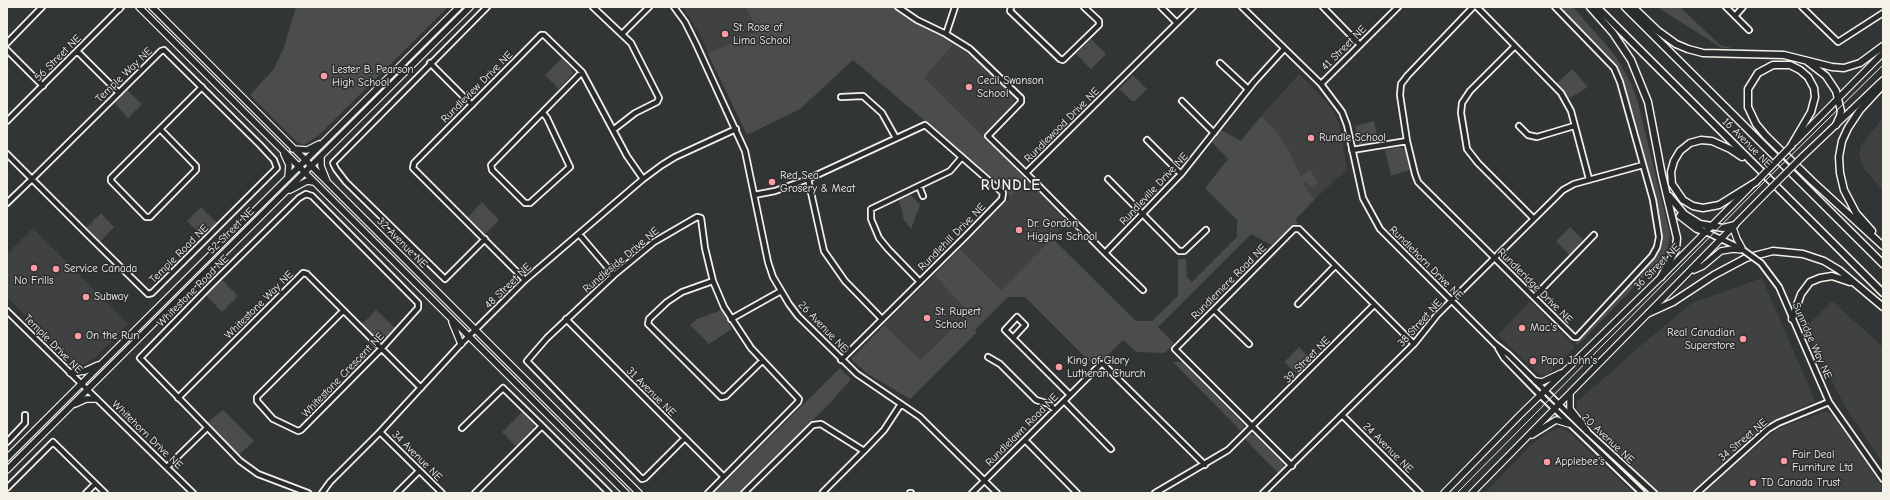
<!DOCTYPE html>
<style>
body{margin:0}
#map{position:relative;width:1890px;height:500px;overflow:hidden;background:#323535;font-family:"Comic Neue",sans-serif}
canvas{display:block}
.frame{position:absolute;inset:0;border:8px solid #f4f1e8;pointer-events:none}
</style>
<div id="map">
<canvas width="1890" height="500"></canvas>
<div class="frame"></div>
</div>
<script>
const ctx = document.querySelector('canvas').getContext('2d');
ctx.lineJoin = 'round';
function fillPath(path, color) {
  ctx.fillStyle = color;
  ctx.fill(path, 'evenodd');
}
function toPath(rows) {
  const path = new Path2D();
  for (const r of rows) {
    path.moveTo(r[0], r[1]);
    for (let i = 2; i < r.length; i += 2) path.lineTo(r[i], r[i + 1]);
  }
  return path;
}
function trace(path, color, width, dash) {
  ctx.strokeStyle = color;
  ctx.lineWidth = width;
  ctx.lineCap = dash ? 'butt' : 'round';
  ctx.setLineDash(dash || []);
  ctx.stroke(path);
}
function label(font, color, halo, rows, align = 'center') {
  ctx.font = font + ' "Comic Neue",sans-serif';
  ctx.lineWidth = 3;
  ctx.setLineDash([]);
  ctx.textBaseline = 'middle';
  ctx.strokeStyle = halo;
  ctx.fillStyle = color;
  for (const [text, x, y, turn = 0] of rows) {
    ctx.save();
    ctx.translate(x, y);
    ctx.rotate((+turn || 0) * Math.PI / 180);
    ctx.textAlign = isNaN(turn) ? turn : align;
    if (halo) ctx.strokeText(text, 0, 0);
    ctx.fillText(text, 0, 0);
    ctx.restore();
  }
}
fillPath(toPath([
 [683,7,746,7,757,31,709,54,701,37],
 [955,44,980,63,1014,97,1014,103,982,136,924,78],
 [1299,74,1323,98,1334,112,1339,124,1347,169,1315,199,1308,191,1289,151,1261,116],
 [1883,118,1883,191,1865,170,1859,155,1861,145],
 [1027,180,1068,222,1001,290,960,249],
 [33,228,128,324,96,357,83,365,75,365,7,297,7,254],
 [934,275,969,311,919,361,884,325],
 [1762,278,1815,401,1771,422,1691,493,1658,493,1617,455,1579,415,1576,402,1615,369,1632,353,1692,303],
 [1530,301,1575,347,1549,374,1541,376,1498,335],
 [1832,301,1883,347,1883,464,1845,406,1804,329],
 [1826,411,1834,416,1883,488,1883,493,1703,493,1777,429],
 [1561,427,1569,432,1634,493,1485,493,1530,446,1547,433]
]), '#404242');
fillPath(toPath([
 [296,7,448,7,319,135,304,145,297,142,250,95,274,69,284,47],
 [746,7,893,7,914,23,955,43,924,78,1027,180,1010,198,1008,192,995,180,853,60,800,109,747,135,708,54,757,31],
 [1558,7,1573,7,1615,55,1630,81,1638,103,1670,235,1667,251,1661,259,1578,345,1574,341,1580,339,1655,257,1660,249,1662,235,1655,196,1621,75,1613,61],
 [1657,7,1680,7,1720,45,1732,48,1722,48],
 [1091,39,1106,54,1091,69,1076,54],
 [562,58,571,68,573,73,559,89,545,75],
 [1572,69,1588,87,1568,99,1557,83],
 [1133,75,1147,89,1135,101,1132,101,1119,89],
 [127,90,142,104,128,118,114,103],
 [1261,116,1274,129,1289,151,1301,176,1310,170,1317,181,1316,187,1314,188,1303,181,1308,191,1315,199,1295,220,1298,224,1293,225,1271,245,1251,234,1158,327,1174,343,1165,353,1136,352,1123,340,1103,360,1098,360,1093,365,1025,297,1008,297,975,330,977,332,910,399,868,374,852,360,852,358,884,325,920,360,969,312,934,275,960,249,1001,290,1052,238,1136,321,1152,321,1178,296,1178,259,1186,259,1187,277,1192,282,1237,237,1237,220,1205,188,1228,159,1212,142,1221,130,1241,141],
 [1374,121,1378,142,1359,145,1355,126],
 [1400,147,1406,150,1409,170,1391,176,1385,150],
 [911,195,920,205,911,229,904,220,899,200],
 [482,202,499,220,485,234,468,217],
 [201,207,218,224,204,238,187,221],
 [101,213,114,227,100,242,86,228],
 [1570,227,1583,240,1570,255,1556,241],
 [220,278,238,296,222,312,205,294],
 [376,310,395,328,382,341,378,340,362,324],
 [721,310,732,329,709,344,690,325,697,319],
 [1299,347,1313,361,1298,375,1284,362],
 [1173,362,1183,362,1243,424,1244,428,1241,431],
 [840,368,851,379,831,402,740,493,714,493],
 [223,410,254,441,239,455,207,423],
 [522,412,534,423,534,428,516,446,502,432],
 [1250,434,1255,435,1283,463,1283,468,1278,473,1245,439]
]), '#4b4d4c');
const minor = toPath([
 [593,7,631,43,659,98,657,102,635,113,613,130],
 [674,7,685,22,696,44,745,151,768,262,773,277,789,304,798,316,857,374,920,417,997,493],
 [898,7,917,20,946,34,970,49,1021,98,1021,102,988,136,1026,173,1193,7],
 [1011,7,1010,11,1060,59,1063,60,1099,25,1099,21,1084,7],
 [1161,7,1177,23],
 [1242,7,1321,84,1342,112,1347,125,1363,198,1380,229,1495,344,1509,355,1580,425,1654,493],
 [1323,7,1360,45],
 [1473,7,1408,75,1401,84,1400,95,1407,141,1415,174,1418,182,1574,337,1577,337,1652,256,1657,247,1659,237,1653,200,1620,82,1614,68,1555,7],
 [1477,7,1561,93,1571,111,1589,179],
 [1726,7,1749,30],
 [1802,7,1838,42,1883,13],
 [1735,16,1743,7],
 [622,34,649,7],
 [946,34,955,7],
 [7,43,42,7],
 [1515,46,1470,91,1462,103,1461,113,1467,149,1478,163,1533,218],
 [7,50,43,86],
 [77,51,119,93],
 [430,63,472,105],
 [1220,63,1248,89],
 [1321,84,1398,7],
 [841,97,863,96,882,113,896,138],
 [1182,101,1214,133],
 [543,113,547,118,570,167,530,203,525,203,492,170,491,165,582,72],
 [7,121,121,7],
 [1519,126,1528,135,1537,137,1574,126],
 [160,129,196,166,196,170,150,217,146,217,111,181,111,178,202,87],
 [1147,140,1181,174],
 [1352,150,1407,141],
 [7,154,90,237,148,294,152,293,277,168,274,160,260,145,164,50,161,51,32,179,7,203],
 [1026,173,1105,253,1181,174,1254,82,1284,49],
 [808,179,824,251,845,281,882,319],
 [1108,179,1179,251,1184,251,1206,230],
 [919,186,923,196],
 [754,195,775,191,808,179,925,125,1003,193,1002,199,965,237,841,360],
 [1706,232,1742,249],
 [579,234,614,275],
 [485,239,445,279,346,182,336,169,333,163,487,7],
 [1105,253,1143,290],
 [1761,263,1779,287,1829,402,1883,479],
 [525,280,413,168,414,163,541,35,544,35,582,72,627,156,643,179],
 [713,281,682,292,667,302,649,319,648,324,721,397,726,396,762,361],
 [920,282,888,249,879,238,871,219,871,209,950,171,962,157],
 [1534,297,1594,235],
 [1298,304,1335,266],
 [1214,310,1249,344],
 [7,311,193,493],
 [566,319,724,477],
 [731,319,781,291],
 [1013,338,1025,325,1017,317,1005,330,1070,395],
 [1498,348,1504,358,1535,390,1642,493],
 [988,357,1000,364,1036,400,1049,404,1055,410],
 [178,398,303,273,307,274,421,388],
 [1064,401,1111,449],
 [1343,416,1420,493],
 [462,428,503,388,542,426],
 [380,432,442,493],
 [685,438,645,478,642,479,527,361,547,338,614,275,654,242,697,217,701,218,705,248,713,281,724,307,751,348,799,399,798,402,708,493],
 [1025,440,1077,493],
 [7,442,25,423,25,415],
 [1292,466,1175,349,1294,229,1299,229,1414,344],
 [167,467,207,428],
 [7,488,53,442,105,493],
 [823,492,864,451],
 [86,493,95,484],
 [308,493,258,474,240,461,140,358,212,284,299,198,306,194,312,196,418,303,418,308,381,349,301,430,298,431,273,419,257,401,257,397,343,311],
 [322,493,330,482,380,432,461,344,525,280,643,179,662,165,675,157,736,129],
 [397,493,419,471],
 [475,493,542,426,609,493],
 [744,493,813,425,821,424,864,451,884,430,901,404],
 [910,493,911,493],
 [972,493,1101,364,1103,364,1205,465],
 [1155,493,1228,450,1374,305],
 [1263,493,1414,344,1437,315,1563,190,1574,184,1643,165],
 [1697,493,1768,429,1778,423,1829,402]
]);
const major = toPath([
 [139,7,626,493],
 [152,7,639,493],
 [119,9,119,7],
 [1795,142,1883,53],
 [293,149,307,150,319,144],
 [284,154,289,165,288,177],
 [321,156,321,166,327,181],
 [1802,157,1883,80],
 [290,190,307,181,314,182],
 [1733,228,1737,239,1743,250],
 [1694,270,1703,266,1721,251,1733,249,1743,250],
 [452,322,461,344],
 [70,373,85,371,98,365],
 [1536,381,1542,382,1561,373],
 [1570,394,1570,409,1587,431],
 [75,404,86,399,96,399],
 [1532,435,1556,420,1569,424],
 [7,458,459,7],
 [7,470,470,7],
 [1444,493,1519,416,1661,277,1750,187],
 [1472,493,1764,195]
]);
const highway = toPath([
 [1590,7,1613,33,1631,60,1648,102,1662,175,1677,238,1676,249,1661,277],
 [1597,7,1883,293],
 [1625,7,1883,264],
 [1633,7,1658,31,1676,44,1688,49,1703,53,1784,55,1832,67,1844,68,1860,63,1883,46],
 [1808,62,1826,76,1836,91,1841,111,1840,116,1836,125],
 [1791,146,1811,112,1815,97,1814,88,1808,77,1800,70,1790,65,1773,65,1758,73,1748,89,1748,107,1756,124,1766,136,1812,181,1883,246],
 [1742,157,1730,149,1712,141,1701,140,1690,143,1680,151,1674,161,1671,172,1672,184,1683,200,1693,206,1703,208,1719,205,1756,182],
 [1669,196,1684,214,1700,224,1723,228,1735,225],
 [1680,216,1697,229,1706,232],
 [1872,231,1856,213,1844,190,1840,173,1839,157,1842,141,1848,128,1860,110,1883,85],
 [1649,313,1673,302,1714,275,1746,258,1773,251,1803,254,1824,261,1839,270,1883,307],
 [1792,319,1801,294,1810,282,1820,278,1832,276,1850,282]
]);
trace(minor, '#f4f1e8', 8);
trace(major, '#f4f1e8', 8);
trace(highway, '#f4f1e8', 9);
trace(minor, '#2a2d2e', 4.5);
trace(major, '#2a2d2e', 5.5);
trace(highway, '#2a2d2e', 6);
trace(toPath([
 [1457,493,1760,186,1883,65]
]), '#f4f1e8', 1);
const minorBridge = toPath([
 [1743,250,1761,263]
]);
const majorBridge = toPath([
 [1756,182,1791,146],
 [1764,195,1802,157]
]);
trace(minorBridge, '#f4f1e8', 8, []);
trace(majorBridge, '#f4f1e8', 8, []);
trace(minorBridge, '#2a2d2e', 4.5);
trace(majorBridge, '#2a2d2e', 5.5);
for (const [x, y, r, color] of [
 [725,34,4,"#ff9aa2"],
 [324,76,4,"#ff9aa2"],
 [969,87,4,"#ff9aa2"],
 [1311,138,4,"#ff9aa2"],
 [772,182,4,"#ff9aa2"],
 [1019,230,4,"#ff9aa2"],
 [34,268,4,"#ff9aa2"],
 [56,269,4,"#ff9aa2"],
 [86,297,4,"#ff9aa2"],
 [927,318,4,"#ff9aa2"],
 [1522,328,4,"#ff9aa2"],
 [78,336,4,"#ff9aa2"],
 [1743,339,4,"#ff9aa2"],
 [1533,361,4,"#ff9aa2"],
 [1059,367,4,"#ff9aa2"],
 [1784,461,4,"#ff9aa2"],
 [1547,462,4,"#ff9aa2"],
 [1753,483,4,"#ff9aa2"]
]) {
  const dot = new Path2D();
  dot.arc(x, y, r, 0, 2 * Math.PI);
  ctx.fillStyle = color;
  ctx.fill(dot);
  trace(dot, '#2a2d2e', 1.5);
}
label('11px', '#f4f1e8', '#2a2d2e', [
 ["St. Rose of",733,28],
 ["Lima School",733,41],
 ["Lester B. Pearson",332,70],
 ["High School",332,83],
 ["Cecil Swanson",977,81],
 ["School",977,94],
 ["Rundle School",1319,138],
 ["Red Sea",780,176],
 ["Grosery & Meat",780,189],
 ["Dr. Gordon",1027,224],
 ["Higgins School",1027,237],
 ["Service Canada",64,269],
 ["No Frills",34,281,"center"],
 ["Subway",94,297],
 ["St. Rupert",935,312],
 ["School",935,325],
 ["Mac's",1530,328],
 ["Real Canadian",1735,333,"right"],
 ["Superstore",1735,346,"right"],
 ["On the Run",86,336],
 ["King of Glory",1067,361],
 ["Lutheran Church",1067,374],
 ["Papa John's",1541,361],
 ["Fair Deal",1792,455],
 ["Furniture Ltd",1792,468],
 ["Applebee's",1555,462],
 ["TD Canada Trust",1761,483]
], 'left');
label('11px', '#f4f1e8', '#2a2d2e', [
 ["41 Street NE",1344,48,-45],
 ["56 Street NE",58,58,-45],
 ["Temple Way NE",124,75,-44],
 ["Rundleview Drive NE",477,87,-45],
 ["Rundlewood Drive NE",1062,125,-45],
 ["16 Avenue NE",1747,143,45],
 ["Rundleville Drive NE",1154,189,-47],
 ["52 Street NE",231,231,-45],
 ["Rundlehill Drive NE",952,237,-45],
 ["32 Avenue NE",402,243,45],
 ["Temple Road NE",179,254,-45],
 ["Rundleside Drive NE",621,260,-40],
 ["Rundlehorn Drive NE",1426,263,45],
 ["36 Street NE",1657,267,-45],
 ["Rundlemere Road NE",1229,282,-45],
 ["48 Street NE",508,286,-44],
 ["Rundleridge Drive NE",1535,286,45],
 ["Whitestone Road NE",193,291,-45],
 ["Whitestone Way NE",259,305,-45],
 ["38 Street NE",1420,323,-48],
 ["26 Avenue NE",823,327,46],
 ["Sunridge Way NE",1812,341,66],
 ["Temple Drive NE",53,344,45],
 ["39 Street NE",1307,360,-45],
 ["Whitestone Crescent NE",343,375,-46],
 ["31 Avenue NE",651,392,45],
 ["Rundlelawn Road NE",1022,430,-45],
 ["Whitehorn Drive NE",147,435,44],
 ["20 Avenue NE",1608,439,43],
 ["34 Street NE",1743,440,-40],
 ["24 Avenue NE",1388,448,45],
 ["34 Avenue NE",417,456,45]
]);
ctx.letterSpacing = '1px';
label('bold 15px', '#f4f1e8', '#2a2d2e', [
 ["RUNDLE",1011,186]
]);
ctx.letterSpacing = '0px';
</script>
